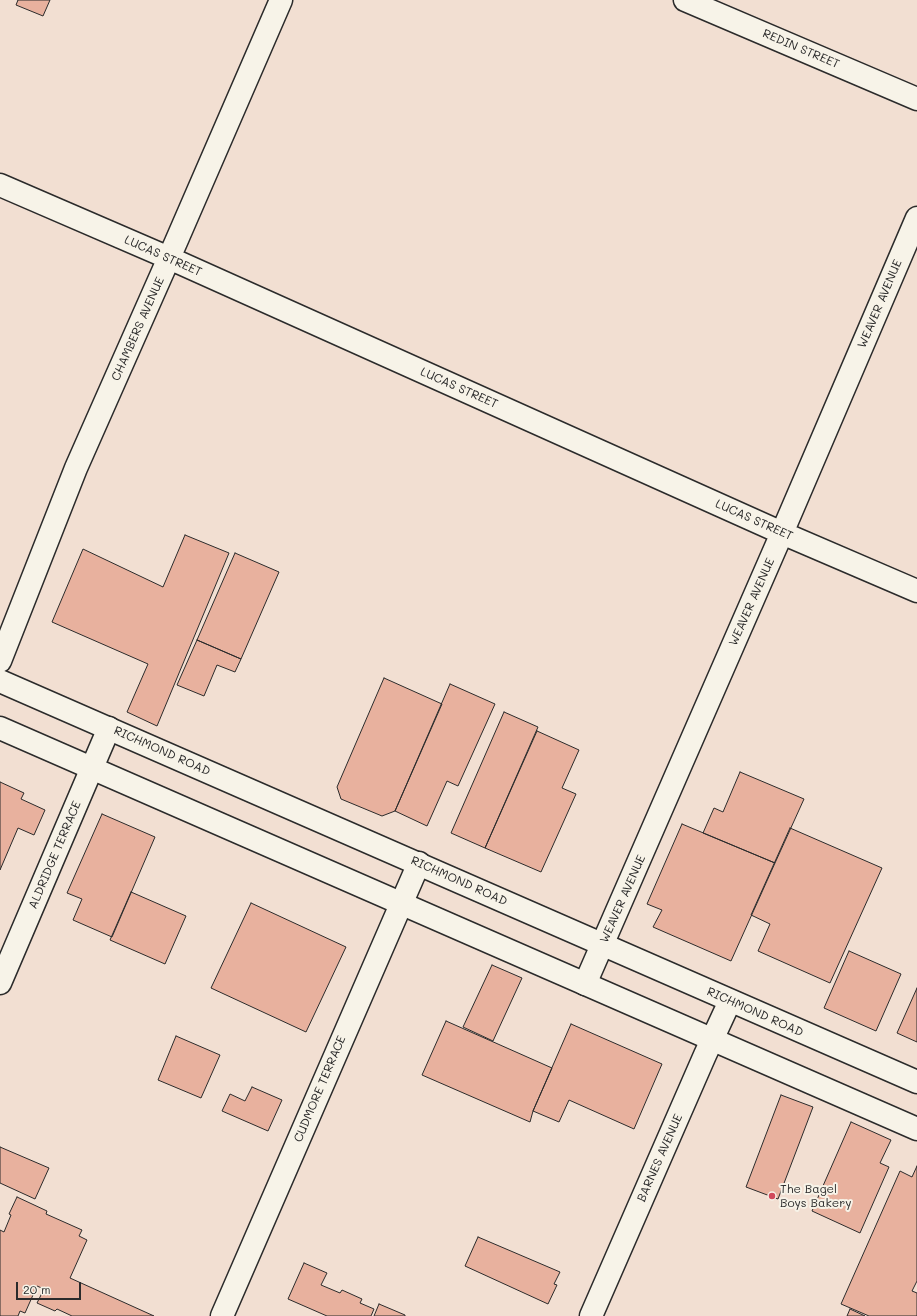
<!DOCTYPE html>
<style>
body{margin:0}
#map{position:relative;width:917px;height:1316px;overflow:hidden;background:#f2dfd2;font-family:Mali,sans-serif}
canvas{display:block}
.scale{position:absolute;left:16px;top:1282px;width:65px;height:18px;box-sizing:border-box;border:2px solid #2b2b2b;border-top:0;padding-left:5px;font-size:12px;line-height:14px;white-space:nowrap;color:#2b2b2b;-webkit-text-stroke:3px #f7f3e8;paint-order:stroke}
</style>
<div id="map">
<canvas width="917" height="1316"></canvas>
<div class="scale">20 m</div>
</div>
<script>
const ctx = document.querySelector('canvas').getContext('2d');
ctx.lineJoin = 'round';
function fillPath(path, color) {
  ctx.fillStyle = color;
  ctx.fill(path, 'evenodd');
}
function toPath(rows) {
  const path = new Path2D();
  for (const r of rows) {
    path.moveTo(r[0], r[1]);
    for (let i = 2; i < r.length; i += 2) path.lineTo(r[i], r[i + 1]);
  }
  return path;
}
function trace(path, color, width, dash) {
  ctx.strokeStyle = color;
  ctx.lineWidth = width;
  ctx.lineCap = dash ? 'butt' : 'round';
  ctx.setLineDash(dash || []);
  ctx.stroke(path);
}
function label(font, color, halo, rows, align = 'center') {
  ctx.font = font + ' Mali,sans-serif';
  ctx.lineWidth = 4;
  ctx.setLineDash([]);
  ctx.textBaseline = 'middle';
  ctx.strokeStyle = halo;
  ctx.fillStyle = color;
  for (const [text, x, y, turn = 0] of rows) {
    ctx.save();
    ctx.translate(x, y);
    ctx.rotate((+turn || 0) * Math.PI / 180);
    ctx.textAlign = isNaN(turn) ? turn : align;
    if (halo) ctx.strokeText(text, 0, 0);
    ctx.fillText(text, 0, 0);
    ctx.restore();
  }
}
const building = toPath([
 [18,0,50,0,43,16,16,5,18,0],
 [185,535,229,553,157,726,127,712,148,664,52,622,83,549,163,587,185,535],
 [235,553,279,572,241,659,197,640,235,553],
 [197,640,241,659,235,672,217,665,204,696,177,685,197,640],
 [384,678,442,704,395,811,382,816,341,799,337,787,384,678],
 [450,684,495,704,458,786,447,781,427,826,395,811,450,684],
 [504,712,538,727,485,848,451,833,504,712],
 [537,731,579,750,562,788,576,794,541,872,485,848,537,731],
 [740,772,804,799,775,863,703,833,714,808,723,812,740,772],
 [0,782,24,793,21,799,45,810,34,835,18,828,0,870,0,782],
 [102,814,155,837,112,937,73,920,82,899,67,893,102,814],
 [682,824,775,863,731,961,653,927,662,910,647,904,682,824],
 [790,828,882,868,830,983,758,951,770,924,751,915,790,828],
 [131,892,186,916,165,964,110,940,131,892],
 [251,903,346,947,306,1032,211,988,251,903],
 [849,951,901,974,876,1031,824,1008,849,951],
 [492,965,522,978,493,1041,463,1027,492,965],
 [917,988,917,1042,897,1033,917,988],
 [446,1021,552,1068,533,1111,530,1122,422,1075,446,1021],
 [571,1024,662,1064,634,1129,569,1100,559,1122,533,1111,571,1024],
 [176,1036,220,1055,201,1098,158,1080,176,1036],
 [252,1087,282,1100,268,1131,222,1111,230,1094,245,1101,252,1087],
 [781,1095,813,1107,778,1199,746,1187,781,1095],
 [851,1122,891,1140,880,1163,889,1167,860,1233,812,1211,851,1122],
 [0,1147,49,1168,35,1199,0,1183,0,1147],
 [917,1166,917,1281,912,1291,917,1293,917,1316,869,1316,841,1304,900,1171,912,1177,917,1166],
 [17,1197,47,1211,46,1214,82,1230,79,1236,87,1240,70,1278,154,1316,72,1316,57,1309,55,1311,37,1303,44,1289,37,1286,25,1313,20,1311,18,1316,0,1316,0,1230,4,1232,11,1215,9,1214,17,1197],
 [478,1237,560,1272,554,1284,557,1285,548,1304,465,1266,478,1237],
 [304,1263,327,1273,321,1285,340,1293,342,1290,362,1299,360,1303,374,1309,371,1316,327,1316,288,1299,304,1263],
 [379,1304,405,1315,405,1316,374,1316,379,1304],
 [850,1309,865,1316,847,1316,850,1309]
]);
fillPath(building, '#e8b19e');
trace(building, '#2b2b2b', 1);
const street = toPath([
 [685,0,917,99],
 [0,185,169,258,782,533,917,591],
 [0,661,76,468,176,242,281,0],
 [0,983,109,728],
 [585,984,782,533,917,218],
 [222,1316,419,863],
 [591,1316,705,1055,730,1001]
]);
const secondary = toPath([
 [0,681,917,1082],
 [0,728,917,1129]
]);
trace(street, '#2b2b2b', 25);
trace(secondary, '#2b2b2b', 25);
trace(street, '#f7f3e8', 22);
trace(secondary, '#f7f3e8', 22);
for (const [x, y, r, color] of [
 [772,1196,4,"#d1495b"]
]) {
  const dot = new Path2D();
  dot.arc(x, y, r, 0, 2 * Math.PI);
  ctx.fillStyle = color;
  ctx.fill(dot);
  trace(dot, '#f7f3e8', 1.5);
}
label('12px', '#2b2b2b', '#f7f3e8', [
 ["REDIN STREET",801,49,23],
 ["LUCAS STREET",163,256,24],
 ["WEAVER AVENUE",880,304,-67],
 ["CHAMBERS AVENUE",138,329,-66],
 ["LUCAS STREET",459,388,24],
 ["LUCAS STREET",754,520,24],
 ["WEAVER AVENUE",752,602,-66],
 ["RICHMOND ROAD",162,751,24],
 ["ALDRIDGE TERRACE",55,855,-67],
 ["RICHMOND ROAD",459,881,24],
 ["WEAVER AVENUE",623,899,-66],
 ["RICHMOND ROAD",755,1012,24],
 ["CUDMORE TERRACE",320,1089,-67],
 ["BARNES AVENUE",660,1158,-66]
]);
label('12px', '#2b2b2b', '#f7f3e8', [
 ["The Bagel",780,1189],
 ["Boys Bakery",780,1203]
], 'left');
</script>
